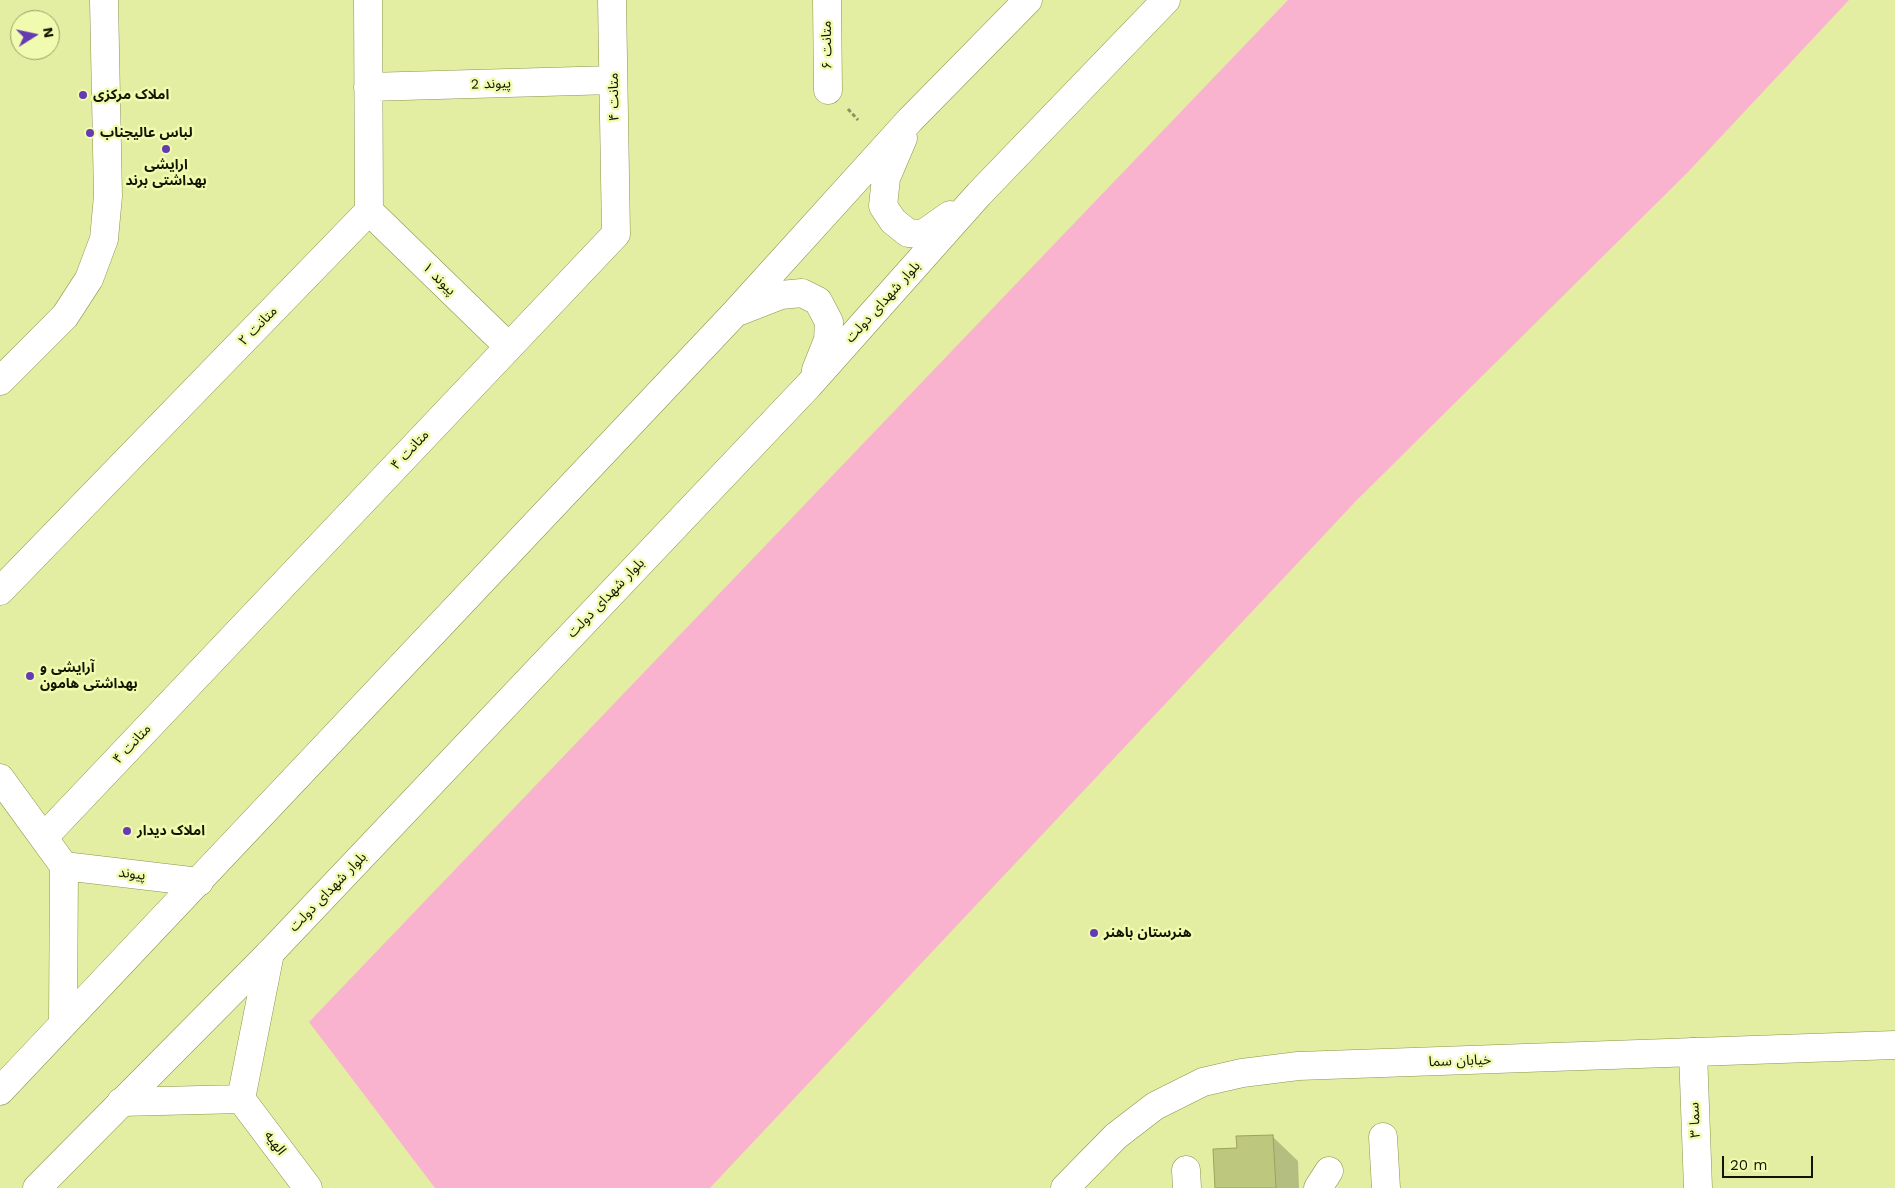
<!DOCTYPE html>
<meta charset="utf-8">
<style>
body{margin:0}
#map{position:relative;width:1895px;height:1188px;overflow:hidden;background:#e3eea2;font-family:"Work Sans",sans-serif}
canvas{display:block}
.north{position:absolute;left:10px;top:10px;width:50px;height:50px;box-sizing:border-box;background:#f1fbaf;border:1px solid #989f69;border-radius:50%;rotate:80deg;font-size:14px;font-weight:700;line-height:20px;text-align:center;color:#131500}
.north::after{content:'';display:block;margin:auto;width:18px;height:22px;background:#653bb3;clip-path:polygon(50% 0,100% 100%,50% 72%,0 100%)}
.scale{position:absolute;left:1722px;top:1156px;width:91px;height:22px;box-sizing:border-box;border:2px solid #131500;border-top:0;padding-left:6px;font-size:15px;line-height:18px;white-space:nowrap;color:#131500;-webkit-text-stroke:4px #f1fbaf;paint-order:stroke}
</style>
<div id="map">
<canvas width="1895" height="1188"></canvas>
<div class="north">N</div>
<div class="scale">20 m</div>
</div>
<script>
const ctx = document.querySelector('canvas').getContext('2d');
ctx.lineJoin = 'round';
function fillPath(path, color) {
  ctx.fillStyle = color;
  ctx.fill(path, 'evenodd');
}
function toPath(rows) {
  const path = new Path2D();
  for (const r of rows) {
    path.moveTo(r[0], r[1]);
    for (let i = 2; i < r.length; i += 2) path.lineTo(r[i], r[i + 1]);
  }
  return path;
}
function trace(path, color, width, dash) {
  ctx.strokeStyle = color;
  ctx.lineWidth = width;
  ctx.lineCap = dash ? 'butt' : 'round';
  ctx.setLineDash(dash || []);
  ctx.stroke(path);
}
function label(font, color, halo, rows, align = 'center') {
  ctx.font = font + ' "Work Sans","Noto Sans Arabic",sans-serif';
  ctx.lineWidth = 5;
  ctx.setLineDash([]);
  ctx.textBaseline = 'middle';
  ctx.strokeStyle = halo;
  ctx.fillStyle = color;
  for (const [text, x, y, turn = 0] of rows) {
    ctx.save();
    ctx.translate(x, y);
    ctx.rotate((+turn || 0) * Math.PI / 180);
    ctx.textAlign = isNaN(turn) ? turn : align;
    if (halo) ctx.strokeText(text, 0, 0);
    ctx.fillText(text, 0, 0);
    ctx.restore();
  }
}
fillPath(toPath([
 [1288,0,1849,0,1687,173,1356,501,710,1188,435,1188,309,1022]
]), '#f9b3ce');
fillPath(toPath([
 [1272,1136,1298,1161,1299,1188,1216,1188,1239,1149]
]), '#0003');
const building = toPath([
 [1273,1135,1276,1188,1215,1188,1213,1149,1237,1148,1236,1136,1273,1135]
]);
fillPath(building, '#bec77e');
trace(building, '#9ba35a', 1);
const minor = toPath([
 [827,0,828,90],
 [368,87,613,80],
 [369,211,508,346],
 [0,591,369,211,368,0],
 [44,837,616,234,612,0],
 [1693,1052,1698,1188],
 [1383,1137,1386,1188],
 [1186,1170,1187,1188],
 [1318,1188,1329,1171]
]);
const tertiary = toPath([
 [0,381,65,316,89,279,104,239,108,196,104,0],
 [0,778,64,866],
 [64,866,199,882],
 [63,1023,64,866],
 [241,1099,270,953],
 [241,1099,308,1188],
 [121,1102,241,1099],
 [1065,1188,1116,1136,1155,1106,1203,1082,1242,1073,1298,1066,1895,1045]
]);
const secondary = toPath([
 [903,138,886,178,883,206,893,221,908,233,923,234,950,215],
 [740,311,781,295,802,293,818,301,829,322,828,340,816,370],
 [0,1091,735,313,910,120,1028,0],
 [37,1188,270,953,809,385,979,194,1166,0]
]);
trace(minor, '#8b944b', 29);
trace(tertiary, '#8b944b', 29);
trace(secondary, '#8b944b', 29);
trace(toPath([
 [848,109,858,120]
]), '#8c945f', 3, [4, 2.5]);
trace(minor, '#fff', 28);
trace(tertiary, '#fff', 28);
trace(secondary, '#fff', 28);
for (const [x, y, r, color] of [
 [83,95,5,"#653bb3"],
 [90,133,5,"#653bb3"],
 [166,149,5,"#653bb3"],
 [30,676,5,"#653bb3"],
 [127,831,5,"#653bb3"],
 [1094,933,5,"#653bb3"]
]) {
  const dot = new Path2D();
  dot.arc(x, y, r, 0, 2 * Math.PI);
  ctx.fillStyle = color;
  ctx.fill(dot);
  trace(dot, '#f1fbaf', 2);
}
label('14px', '#131500', '#f1fbaf', [
 ["متانت ۶",827,45,-91],
 ["پیوند 2",491,84,-2],
 ["متانت ۴",614,97,-91],
 ["پیوند ۱",439,279,44],
 ["بلوار شهدای دولت",883,302,-48],
 ["متانت ۲",258,326,-46],
 ["متانت ۴",410,450,-47],
 ["بلوار شهدای دولت",606,598,-46],
 ["متانت ۴",132,744,-47],
 ["پیوند",132,874,7],
 ["بلوار شهدای دولت",328,892,-46],
 ["خیابان سما",1460,1061,-2],
 ["سما ۳",1695,1120,-92],
 ["الهیه",275,1143,53]
]);
label('bold 14px', '#131500', '#f1fbaf', [
 ["املاک مرکزی",93,95],
 ["لباس عالیجناب",100,133],
 ["ارایشی",166,165,"center"],
 ["بهداشتی برند",166,181,"center"],
 ["آرایشی و",40,668],
 ["بهداشتی هامون",40,684],
 ["املاک دیدار",137,831],
 ["هنرستان باهنر",1104,933]
], 'left');
</script>
